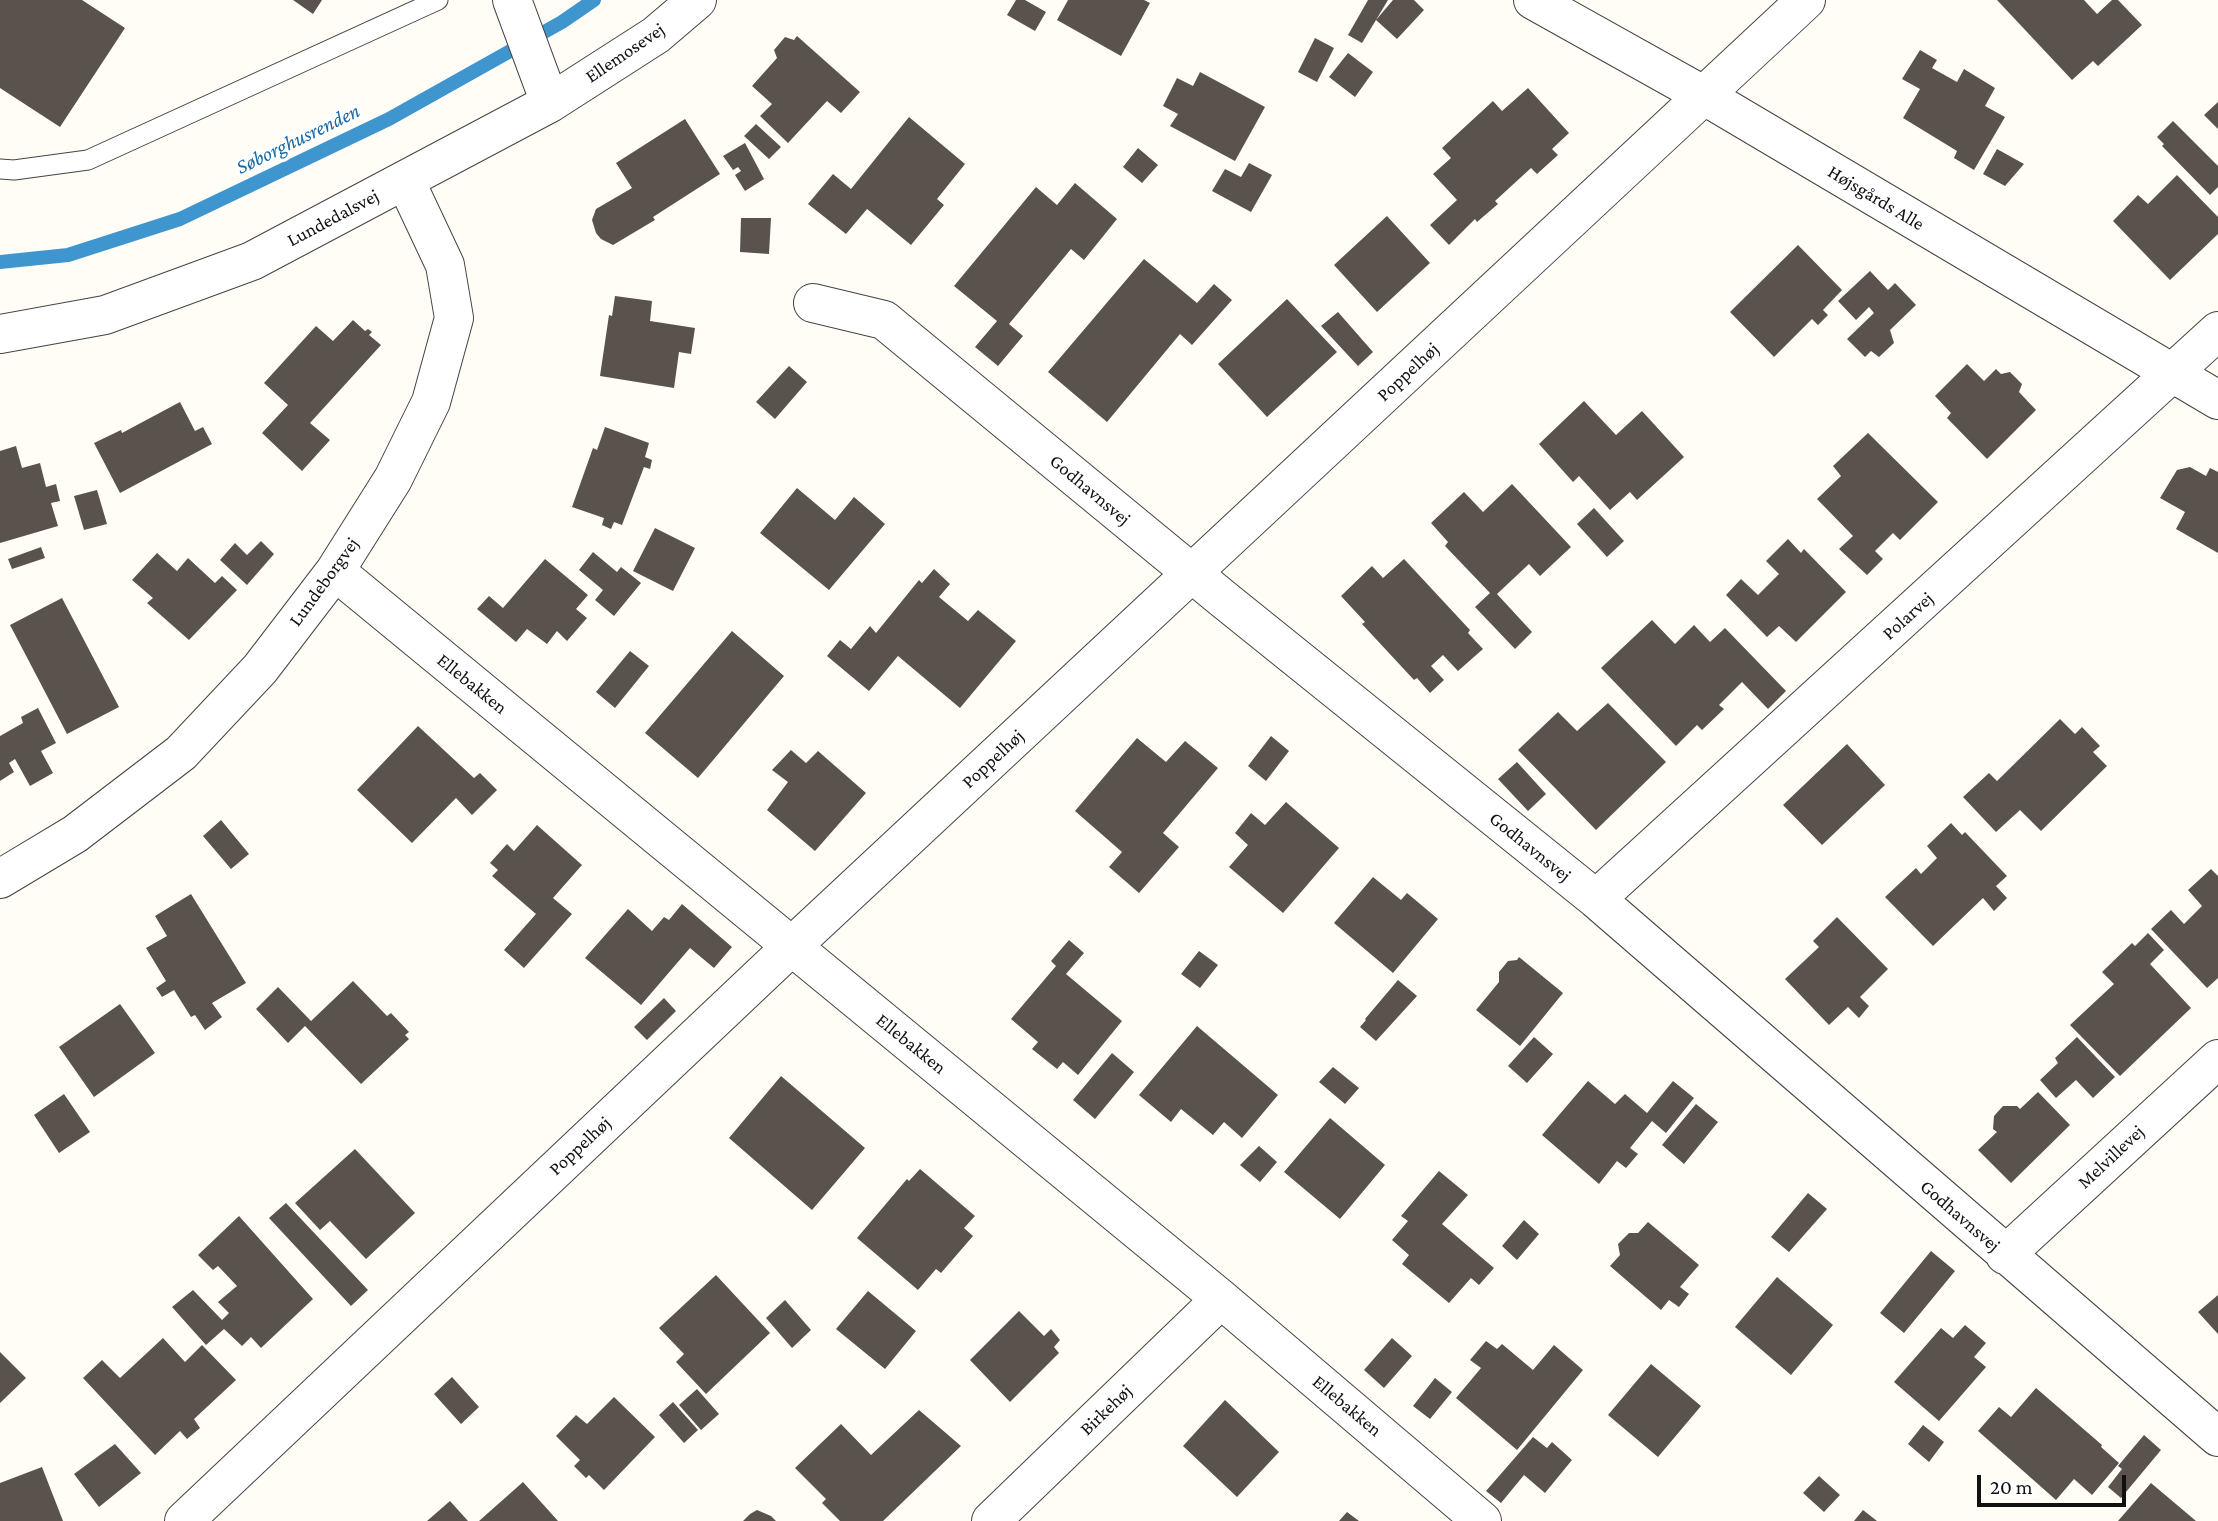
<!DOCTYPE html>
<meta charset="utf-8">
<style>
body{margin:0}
#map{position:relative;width:2218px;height:1521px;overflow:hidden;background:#fffdf5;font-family:"Crimson Pro",serif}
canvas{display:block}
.scale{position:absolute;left:1977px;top:1475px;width:149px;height:32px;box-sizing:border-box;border:4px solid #111;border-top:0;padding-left:9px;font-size:21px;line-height:24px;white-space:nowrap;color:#111;-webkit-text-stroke:5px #fff;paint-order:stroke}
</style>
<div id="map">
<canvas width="2218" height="1521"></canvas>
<div class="scale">20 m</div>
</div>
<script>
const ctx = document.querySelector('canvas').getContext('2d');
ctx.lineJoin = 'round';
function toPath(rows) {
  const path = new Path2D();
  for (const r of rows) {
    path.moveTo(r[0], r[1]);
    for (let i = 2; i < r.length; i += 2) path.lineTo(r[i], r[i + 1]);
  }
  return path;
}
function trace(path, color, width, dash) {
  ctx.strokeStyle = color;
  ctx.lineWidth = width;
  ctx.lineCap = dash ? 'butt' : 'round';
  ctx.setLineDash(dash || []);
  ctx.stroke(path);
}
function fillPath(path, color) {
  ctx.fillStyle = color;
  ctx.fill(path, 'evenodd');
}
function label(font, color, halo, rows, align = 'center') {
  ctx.font = font + ' "Crimson Pro",serif';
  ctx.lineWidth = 7;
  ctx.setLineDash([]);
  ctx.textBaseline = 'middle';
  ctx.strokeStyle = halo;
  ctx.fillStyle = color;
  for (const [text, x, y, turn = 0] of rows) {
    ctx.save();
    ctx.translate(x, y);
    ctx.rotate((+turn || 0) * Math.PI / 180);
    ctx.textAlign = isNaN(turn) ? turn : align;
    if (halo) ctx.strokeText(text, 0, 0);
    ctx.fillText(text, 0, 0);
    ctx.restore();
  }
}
trace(toPath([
 [0,262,68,255,180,219,389,119,562,22,594,0]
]), '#3f96cf', 14);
fillPath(toPath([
 [0,0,82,0,125,28,60,127,0,88],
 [293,0,322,0,313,14],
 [1016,0,1025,0,1046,12,1035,31,1007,15],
 [1068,0,1144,0,1150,3,1121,56,1057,20],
 [1368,0,1388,0,1376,20,1393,0,1414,0,1424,10,1397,39,1376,20,1362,43,1348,35],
 [1997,0,2084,0,2097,14,2112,0,2118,0,2142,25,2098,66,2093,61,2072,80],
 [797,36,860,92,841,113,827,101,788,143,760,116,772,104,752,86,777,58,774,50,785,37,794,40],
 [1315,38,1334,48,1317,82,1298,72],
 [1920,50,1937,60,1932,68,1957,82,1964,69,1995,88,1985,106,2005,117,1974,170,1954,158,1957,151,1903,118,1920,89,1902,79],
 [1348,53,1373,72,1355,97,1329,77],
 [1200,72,1265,107,1235,161,1170,126,1178,114,1163,106,1177,78,1193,86],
 [1528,88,1569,133,1552,149,1558,155,1537,174,1531,168,1495,201,1498,204,1477,222,1475,219,1449,245,1430,225,1457,200,1433,174,1451,158,1442,148,1493,101,1502,111],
 [2218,102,2218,129,2204,115],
 [909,117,965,164,937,199,944,205,911,245,867,209,846,234,808,204,833,174,851,189],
 [685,119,720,174,653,217,655,220,613,245,601,239,596,233,592,220,596,209,632,188,616,163],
 [2173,121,2218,166,2218,187,2210,195,2162,146,2164,144,2157,137],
 [756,124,781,147,769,159,744,136],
 [745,143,764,179,745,191,735,175,741,171,738,167,733,170,723,156],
 [1138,148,1158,165,1142,183,1123,167],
 [1997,149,2024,164,2005,186,1983,174],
 [1249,163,1272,175,1251,212,1212,191,1225,169,1241,177],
 [2177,175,2218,217,2218,234,2170,280,2113,221,2138,195,2148,204],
 [1075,183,1117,219,1084,260,1071,249,1009,324,1023,336,998,366,975,347,997,321,954,286,1036,187,1057,205],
 [1387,216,1430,263,1377,312,1334,265],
 [741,218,771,218,769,254,740,252],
 [1798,245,1842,290,1823,310,1828,315,1818,325,1812,319,1774,357,1730,312],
 [1144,259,1197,303,1214,284,1232,300,1192,345,1180,334,1107,422,1048,372],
 [1870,271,1888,290,1895,283,1916,305,1890,330,1894,343,1879,357,1871,351,1865,357,1847,339,1874,313,1869,307,1856,320,1838,301],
 [615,296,652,301,650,321,695,328,691,354,679,352,674,388,600,376,609,315,612,316],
 [1287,299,1337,352,1267,417,1218,364],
 [1338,312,1373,352,1358,366,1321,326],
 [353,320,365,331,368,329,372,332,369,335,381,345,310,423,330,440,302,471,262,433,288,405,264,383,316,326,333,341],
 [1967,364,1984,381,1996,369,2001,374,2010,372,2022,384,2019,392,2036,410,1987,459,1947,418,1951,413,1935,396],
 [789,366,807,382,775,419,756,402],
 [1584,401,1616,435,1642,411,1684,457,1637,500,1630,492,1610,510,1579,476,1573,482,1539,444],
 [180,402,195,431,203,427,212,444,120,493,94,443,121,430,122,433],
 [605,427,649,443,645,457,652,460,650,469,644,467,622,525,614,522,611,529,602,525,604,518,572,507,593,448,597,450],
 [1868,433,1938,502,1900,540,1893,533,1875,551,1883,559,1867,575,1839,549,1853,536,1817,499,1841,476,1833,466],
 [16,446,22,468,40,463,46,487,56,484,60,501,51,503,58,526,0,543,0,451],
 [2190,467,2206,476,2210,468,2218,472,2218,553,2176,529,2185,512,2160,498,2177,470],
 [1512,484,1571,547,1540,576,1529,564,1497,594,1532,632,1515,649,1475,607,1490,593,1445,546,1448,542,1431,523,1464,492,1483,512],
 [797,488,835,520,854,497,885,524,829,590,760,533],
 [97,490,107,524,84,530,74,496],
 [1594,508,1624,541,1607,557,1577,524],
 [655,528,695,548,673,591,633,571],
 [1788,539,1801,553,1804,549,1846,592,1796,642,1779,626,1767,637,1726,595,1741,579,1758,595,1779,574,1766,561],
 [261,541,274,554,247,585,220,560,235,543,247,555],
 [41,547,45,558,12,569,8,559],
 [593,552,617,572,621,567,641,583,614,616,595,600,603,590,579,570],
 [157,553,177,571,188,558,215,583,222,576,237,590,189,640,147,603,153,598,132,580],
 [545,559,588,595,576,609,587,618,567,641,557,631,547,644,527,629,516,642,477,609,489,596,503,608],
 [1404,559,1470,630,1468,633,1483,649,1458,671,1443,655,1431,666,1444,680,1430,693,1417,678,1414,680,1362,624,1365,622,1341,596,1372,566,1383,578],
 [934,569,950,584,939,597,968,621,978,610,1016,641,960,708,898,656,869,691,827,656,840,640,851,649,870,626,876,633,919,580,922,583],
 [62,598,119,707,67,734,10,625],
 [1652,620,1675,644,1694,625,1710,642,1725,628,1786,691,1768,709,1742,682,1719,705,1724,709,1702,730,1697,725,1676,746,1601,668],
 [732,631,784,676,698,778,645,733],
 [630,651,649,666,615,708,596,692],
 [1608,703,1666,762,1596,830,1518,750,1558,712,1577,731],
 [38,708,56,743,41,751,53,773,30,786,15,759,9,763,14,772,0,781,0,736,23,723,21,717],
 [2060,719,2075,734,2082,727,2100,746,2093,752,2107,766,2041,831,2020,810,1996,832,1963,797,1989,773,1997,781],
 [418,726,474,778,480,773,497,790,472,815,456,798,412,843,357,790],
 [1271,736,1289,751,1266,781,1248,766],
 [1137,738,1166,762,1185,741,1218,768,1163,833,1179,847,1139,893,1109,867,1122,852,1075,811],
 [1847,744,1885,785,1822,845,1783,805],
 [791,750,806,763,818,751,866,793,815,851,767,810,788,782,772,770],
 [1517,762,1546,794,1528,811,1498,779],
 [1286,802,1339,848,1283,913,1229,867,1248,845,1235,833,1251,813,1265,825],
 [221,820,249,854,231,869,203,836],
 [1951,823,1962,835,1965,832,2007,876,1996,886,2007,898,1994,911,1983,898,1933,946,1885,897,1916,868,1921,874,1937,858,1927,846],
 [537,825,582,865,553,898,572,914,524,968,504,950,536,914,492,876,498,870,490,863,507,844,514,851],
 [2211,869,2218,876,2218,978,2207,988,2151,929,2171,910,2184,924,2202,906,2188,890],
 [1373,877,1401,900,1407,893,1438,919,1393,973,1334,923],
 [191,894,246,983,212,1003,222,1017,205,1030,195,1015,191,1017,174,990,162,997,156,988,166,981,146,948,167,936,155,916],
 [682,904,732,947,714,968,690,948,641,1005,585,958,628,909,652,931,664,917,669,920],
 [1837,917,1888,969,1860,997,1869,1006,1859,1018,1848,1007,1829,1025,1785,979,1819,947,1813,941],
 [2148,933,2164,950,2150,964,2191,1008,2120,1076,2070,1025,2114,984,2102,972,2132,943,2135,946],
 [1069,940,1084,953,1066,974,1122,1021,1078,1075,1063,1062,1057,1069,1032,1049,1038,1042,1011,1019,1056,966,1051,961],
 [1199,951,1218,965,1200,988,1181,974],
 [1519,957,1563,993,1520,1046,1476,1010,1499,982,1499,972,1508,961,1517,960],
 [1398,980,1417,996,1376,1041,1360,1027,1366,1020,1365,1019],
 [353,981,387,1016,391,1013,409,1032,405,1035,409,1039,361,1084,305,1026,288,1043,256,1009,278,987,311,1021],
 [664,998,676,1011,647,1040,634,1027],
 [120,1004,155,1053,94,1097,59,1047],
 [1197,1026,1278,1095,1242,1138,1224,1122,1213,1135,1181,1109,1171,1122,1139,1095],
 [1534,1037,1553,1054,1527,1083,1508,1066],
 [2077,1037,2115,1077,2093,1098,2076,1080,2056,1098,2040,1080,2058,1063,2055,1058],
 [1112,1053,1134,1072,1095,1119,1073,1100],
 [1333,1067,1359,1088,1345,1104,1319,1082],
 [781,1076,865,1148,812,1210,729,1138],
 [1588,1081,1615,1104,1625,1094,1647,1113,1673,1081,1694,1098,1666,1133,1652,1121,1630,1148,1638,1154,1626,1168,1617,1161,1599,1184,1542,1135],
 [2038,1092,2070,1125,2011,1183,1978,1150,1997,1132,1993,1129,1994,1116,2003,1106,2017,1106,2020,1109],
 [64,1094,90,1132,59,1153,34,1115],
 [1696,1104,1718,1122,1684,1164,1662,1145],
 [1330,1118,1385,1165,1340,1219,1284,1172],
 [1259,1146,1277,1162,1260,1182,1240,1165],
 [355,1149,415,1213,366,1259,330,1221,320,1230,295,1203],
 [920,1169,975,1216,964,1228,973,1236,941,1273,936,1269,918,1290,857,1238,907,1179,909,1181],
 [1439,1171,1468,1195,1442,1224,1494,1268,1479,1285,1471,1278,1449,1303,1402,1264,1409,1255,1392,1240,1408,1221,1401,1216],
 [1808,1193,1827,1209,1789,1252,1771,1237],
 [286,1203,368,1290,351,1306,269,1218],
 [239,1216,313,1299,261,1348,251,1337,242,1346,224,1329,206,1345,172,1307,193,1290,222,1320,229,1313,218,1302,237,1286,218,1266,213,1270,198,1255],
 [1524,1220,1539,1234,1517,1260,1502,1246],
 [1648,1222,1699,1265,1680,1287,1689,1294,1679,1307,1669,1300,1661,1310,1610,1266,1620,1255,1618,1244,1629,1233,1638,1233],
 [1931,1251,1955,1271,1904,1333,1880,1313],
 [716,1275,770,1333,706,1394,676,1362,684,1354,659,1328],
 [1777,1277,1833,1325,1791,1375,1735,1327],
 [868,1291,916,1331,885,1369,836,1329],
 [2218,1295,2218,1334,2198,1312],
 [785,1300,811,1330,792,1348,766,1318],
 [1019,1311,1044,1336,1051,1329,1060,1340,1054,1347,1059,1353,1010,1402,970,1360],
 [1965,1325,1986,1343,1974,1357,1986,1367,1939,1421,1894,1382,1941,1328,1953,1338],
 [163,1338,185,1362,202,1345,236,1380,194,1419,200,1428,187,1439,180,1431,155,1455,83,1378,102,1360,120,1378],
 [1392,1338,1412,1356,1384,1388,1364,1370],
 [1486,1341,1497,1349,1502,1344,1533,1370,1554,1345,1583,1370,1517,1450,1456,1398,1481,1368,1470,1360],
 [0,1352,26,1378,0,1403],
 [1651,1364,1701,1406,1658,1457,1608,1415],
 [452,1377,479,1407,461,1424,434,1394],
 [1435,1378,1452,1392,1430,1419,1413,1406],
 [2036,1388,2102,1445,2101,1447,2119,1463,2092,1495,2074,1479,2056,1500,1978,1431,1999,1407,2011,1417],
 [697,1389,719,1414,701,1430,679,1405],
 [614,1397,655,1437,604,1490,589,1475,586,1478,574,1466,580,1460,556,1436,576,1415,587,1424],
 [1225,1400,1279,1452,1237,1497,1183,1446],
 [673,1402,698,1430,684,1443,659,1415],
 [919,1410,961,1446,883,1521,840,1521,822,1503,826,1499,795,1468,841,1424,871,1455],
 [1923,1425,1944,1442,1929,1462,1908,1444],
 [2144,1435,2161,1450,2121,1498,2108,1487,2122,1469,2118,1466],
 [1533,1437,1547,1448,1552,1442,1572,1460,1545,1493,1524,1475,1501,1503,1486,1491],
 [115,1444,141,1473,99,1507,74,1474],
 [42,1467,63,1521,0,1521,0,1483],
 [1819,1476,1840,1495,1824,1512,1803,1493],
 [523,1482,558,1521,479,1521],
 [2151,1483,2196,1521,2118,1521],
 [450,1501,468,1521,427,1521],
 [757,1510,771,1516,776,1521,743,1521,750,1514],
 [1863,1510,1877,1521,1854,1521],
 [1347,1512,1359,1521,1339,1521]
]), '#5a524d');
const service = toPath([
 [0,169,14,170,88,160,438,0]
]);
const minor = toPath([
 [512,0,550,103],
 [1533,0,1703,95,2218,400],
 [813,303,884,320,1222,598,1596,899,2218,1437],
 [0,334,105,315,252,261,550,103,656,35,697,0],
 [335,571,1221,1299,1482,1521],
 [0,879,75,834,181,753,260,669,335,571,393,479,431,402,454,318,445,265,405,180],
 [1596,899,2218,331],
 [2005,1255,2218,1059],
 [184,1521,792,946,1806,0],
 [991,1521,1221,1299]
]);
trace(service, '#444', 21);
trace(minor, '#444', 40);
trace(service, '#fff', 19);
trace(minor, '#fff', 38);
label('19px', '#111', '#fff', [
 ["Ellemosevej",625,53,-34],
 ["Højsgårds Alle",1876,198,31],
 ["Lundedalsvej",333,218,-28],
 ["Poppelhøj",1408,372,-43],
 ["Godhavnsvej",1090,490,40],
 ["Lundeborgvej",324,582,-54],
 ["Polarvej",1908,616,-42],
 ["Ellebakken",472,684,39],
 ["Poppelhøj",993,759,-43],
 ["Godhavnsvej",1530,847,39],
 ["Ellebakken",911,1044,39],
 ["Poppelhøj",580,1146,-43],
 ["Melvillevej",2111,1157,-43],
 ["Godhavnsvej",1960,1216,41],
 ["Ellebakken",1347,1406,40],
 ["Birkehøj",1106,1410,-44]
]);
label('italic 21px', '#1768a6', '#fff', [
 ["Søborghusrenden",298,139,-26]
]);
</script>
